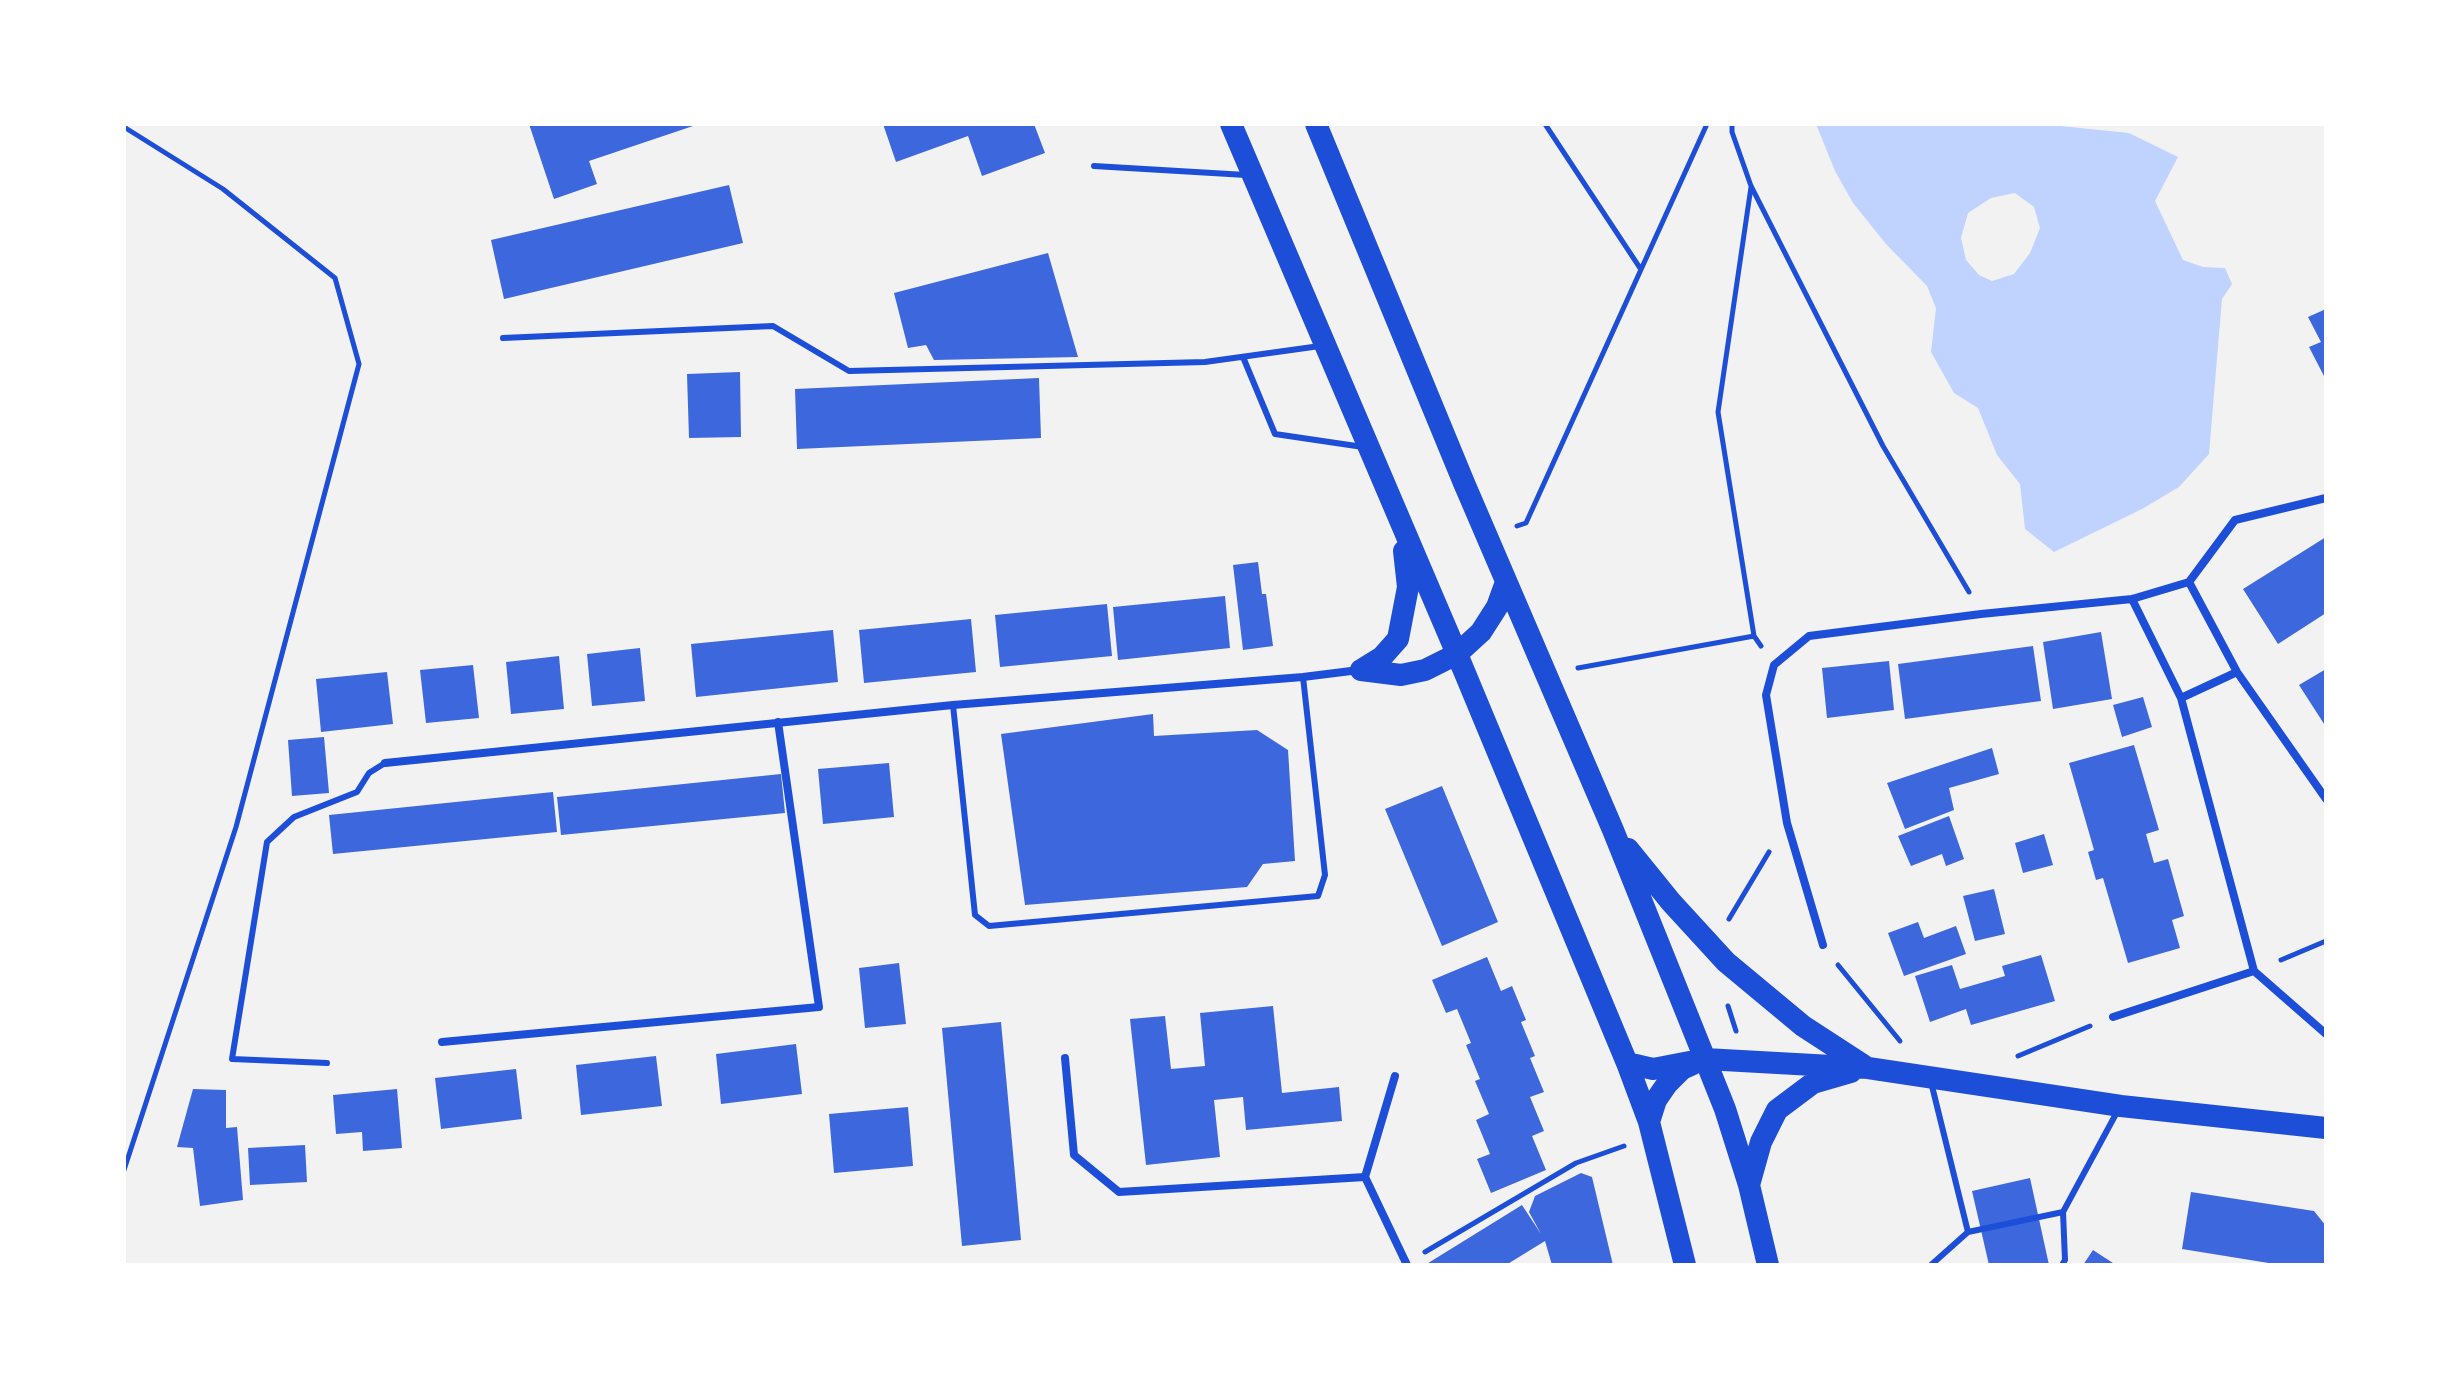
<!DOCTYPE html>
<style>
body{margin:0}
#map{position:relative;width:2450px;height:1389px;overflow:hidden;background:#f2f2f2;font-family:"IBM Plex Sans",sans-serif}
canvas{display:block}
.frame{position:absolute;inset:0;border:126px solid #fff;pointer-events:none}
</style>
<div id="map">
<canvas width="2450" height="1389"></canvas>
<div class="frame"></div>
</div>
<script>
const ctx = document.querySelector('canvas').getContext('2d');
ctx.lineJoin = 'round';
function fillPath(path, color) {
  ctx.fillStyle = color;
  ctx.fill(path, 'evenodd');
}
function toPath(rows) {
  const path = new Path2D();
  for (const r of rows) {
    path.moveTo(r[0], r[1]);
    for (let i = 2; i < r.length; i += 2) path.lineTo(r[i], r[i + 1]);
  }
  return path;
}
function trace(path, color, width, dash) {
  ctx.strokeStyle = color;
  ctx.lineWidth = width;
  ctx.lineCap = dash ? 'butt' : 'round';
  ctx.setLineDash(dash || []);
  ctx.stroke(path);
}
fillPath(toPath([
 [1816,124,2041,124,2129,133,2178,157,2155,201,2183,260,2203,267,2225,268,2232,284,2222,299,2209,454,2179,487,2142,509,2054,552,2025,529,2020,484,1997,455,1978,408,1954,393,1931,352,1936,308,1927,286,1886,244,1853,203,1835,171],
 [2015,193,2034,207,2040,228,2030,253,2014,274,1992,281,1979,275,1966,260,1961,238,1968,213,1991,198]
]), '#bfd3fe');
fillPath(toPath([
 [529,124,695,124,696,125,589,161,597,184,554,199],
 [883,124,1034,124,1045,153,982,176,968,136,896,162],
 [729,185,743,243,504,299,491,240],
 [1048,253,1078,357,934,360,926,345,908,348,894,293],
 [2326,309,2326,380,2309,347,2321,342,2308,317],
 [740,372,741,437,689,438,687,374],
 [1039,378,1041,438,797,449,795,389],
 [2326,537,2326,613,2278,644,2243,589],
 [1258,562,1262,594,1266,594,1273,646,1243,650,1233,565],
 [1225,596,1230,648,1118,660,1113,607],
 [1107,604,1112,656,1000,667,995,615],
 [971,619,976,672,864,683,859,630],
 [833,630,838,682,696,697,691,644],
 [2101,632,2112,699,2053,709,2043,642],
 [2033,646,2041,701,1905,719,1898,664],
 [640,648,645,701,592,706,587,654],
 [559,656,564,709,511,714,506,662],
 [1889,661,1894,710,1827,718,1822,668],
 [473,665,479,718,426,723,420,670],
 [2326,669,2326,727,2299,685],
 [387,672,393,724,321,732,316,679],
 [2143,697,2152,727,2122,737,2113,705],
 [1153,714,1154,736,1257,730,1288,750,1295,861,1263,864,1247,887,1025,905,1001,734],
 [324,737,329,793,292,796,288,740],
 [2134,745,2159,830,2146,834,2154,863,2168,859,2184,916,2172,920,2180,948,2128,963,2103,878,2096,880,2088,852,2094,850,2069,763],
 [1992,748,1999,774,1949,788,1954,810,1905,829,1887,783],
 [889,763,894,817,823,824,818,769],
 [781,774,785,813,561,835,557,797],
 [1442,786,1498,922,1442,946,1385,809],
 [553,792,557,832,333,854,329,815],
 [1949,816,1964,859,1946,866,1942,854,1911,866,1898,836],
 [2044,834,2053,865,2023,873,2015,843],
 [1994,889,2005,934,1975,941,1963,896],
 [1918,922,1924,938,1956,926,1966,954,1904,976,1888,933],
 [2041,955,2055,1001,1971,1025,1966,1009,1930,1022,1915,976,1952,965,1960,989,2005,976,2002,966],
 [1487,957,1501,991,1512,986,1526,1020,1521,1022,1535,1056,1530,1058,1544,1092,1530,1097,1544,1131,1532,1136,1546,1170,1491,1193,1477,1159,1490,1154,1476,1120,1489,1114,1475,1081,1480,1079,1466,1045,1471,1043,1457,1009,1446,1013,1432,980],
 [899,963,906,1024,865,1028,859,968],
 [1273,1006,1282,1093,1339,1087,1342,1121,1246,1130,1243,1097,1214,1100,1220,1157,1146,1165,1130,1019,1165,1016,1171,1069,1205,1066,1200,1013],
 [1001,1022,1021,1240,962,1246,942,1028],
 [796,1044,802,1094,721,1104,716,1054],
 [656,1056,662,1106,581,1115,576,1065],
 [516,1069,522,1119,441,1129,435,1078],
 [193,1089,226,1090,226,1128,237,1127,243,1200,200,1206,193,1148,177,1147],
 [397,1089,402,1148,363,1151,362,1132,336,1134,333,1095],
 [908,1107,913,1166,834,1173,829,1114],
 [305,1145,307,1182,250,1185,248,1148],
 [1581,1173,1592,1177,1613,1265,1552,1265,1545,1241,1506,1265,1425,1265,1522,1205,1541,1234,1529,1212,1535,1196],
 [2030,1178,2049,1265,1989,1265,1972,1191],
 [2191,1192,2314,1211,2326,1226,2326,1265,2281,1265,2182,1249],
 [2093,1250,2116,1265,2083,1265]
]), '#3d67dc');
trace(toPath([
 [1545,124,1640,268],
 [1732,124,1732,132,1751,186,1883,446,1969,592],
 [124,127,223,189,335,278,359,364,236,827,124,1170],
 [1751,187,1718,412,1754,636,1761,646],
 [1517,526,1526,523,1707,124],
 [1578,668,1754,636],
 [1729,919,1769,852],
 [2281,960,2326,941],
 [1838,965,1900,1041],
 [1728,1006,1736,1031],
 [2018,1056,2090,1026],
 [1425,1252,1576,1163,1624,1146]
]), '#1d4ed8', 5);
trace(toPath([
 [1094,166,1246,175],
 [503,338,773,326,849,371,1205,362,1320,346],
 [1243,357,1275,434,1363,447],
 [953,705,975,915,989,926,1318,896,1325,875,1303,677],
 [327,1063,232,1059,267,842,294,817,357,792,369,773,385,763],
 [1931,1082,1968,1232,2063,1212,2117,1112],
 [1931,1265,1968,1232],
 [2062,1265,2065,1260,2063,1212]
]), '#1d4ed8', 6);
trace(toPath([
 [2189,582,2237,672,2326,799],
 [2132,599,2181,698,2254,971,2326,1034],
 [2181,698,2237,672],
 [385,763,953,705,1303,677,1359,670],
 [1823,945,1787,823,1766,695,1774,665,1809,636,1981,614,2132,599,2189,582,2235,520,2326,498],
 [2113,1017,2254,971],
 [442,1042,819,1007,778,722],
 [1065,1058,1074,1155,1119,1192,1365,1177,1407,1265],
 [1365,1177,1395,1076]
]), '#1d4ed8', 8);
trace(toPath([
 [1231,124,1457,654,1627,1063,1649,1122,1685,1265],
 [1316,124,1464,483,1613,830,1705,1059,1725,1109,1749,1185,1768,1265],
 [1361,670,1401,675,1425,670,1457,654,1481,632,1497,607,1506,582],
 [1361,670,1382,657,1398,639,1408,587,1404,551],
 [1628,849,1671,902,1726,962,1803,1026,1863,1065],
 [1627,1063,1653,1069,1705,1059,1868,1068,2121,1106,2326,1128],
 [1649,1122,1656,1100,1667,1084,1682,1069,1693,1064],
 [1749,1185,1761,1142,1777,1110,1813,1083,1851,1072]
]), '#1d4ed8', 22);
</script>
